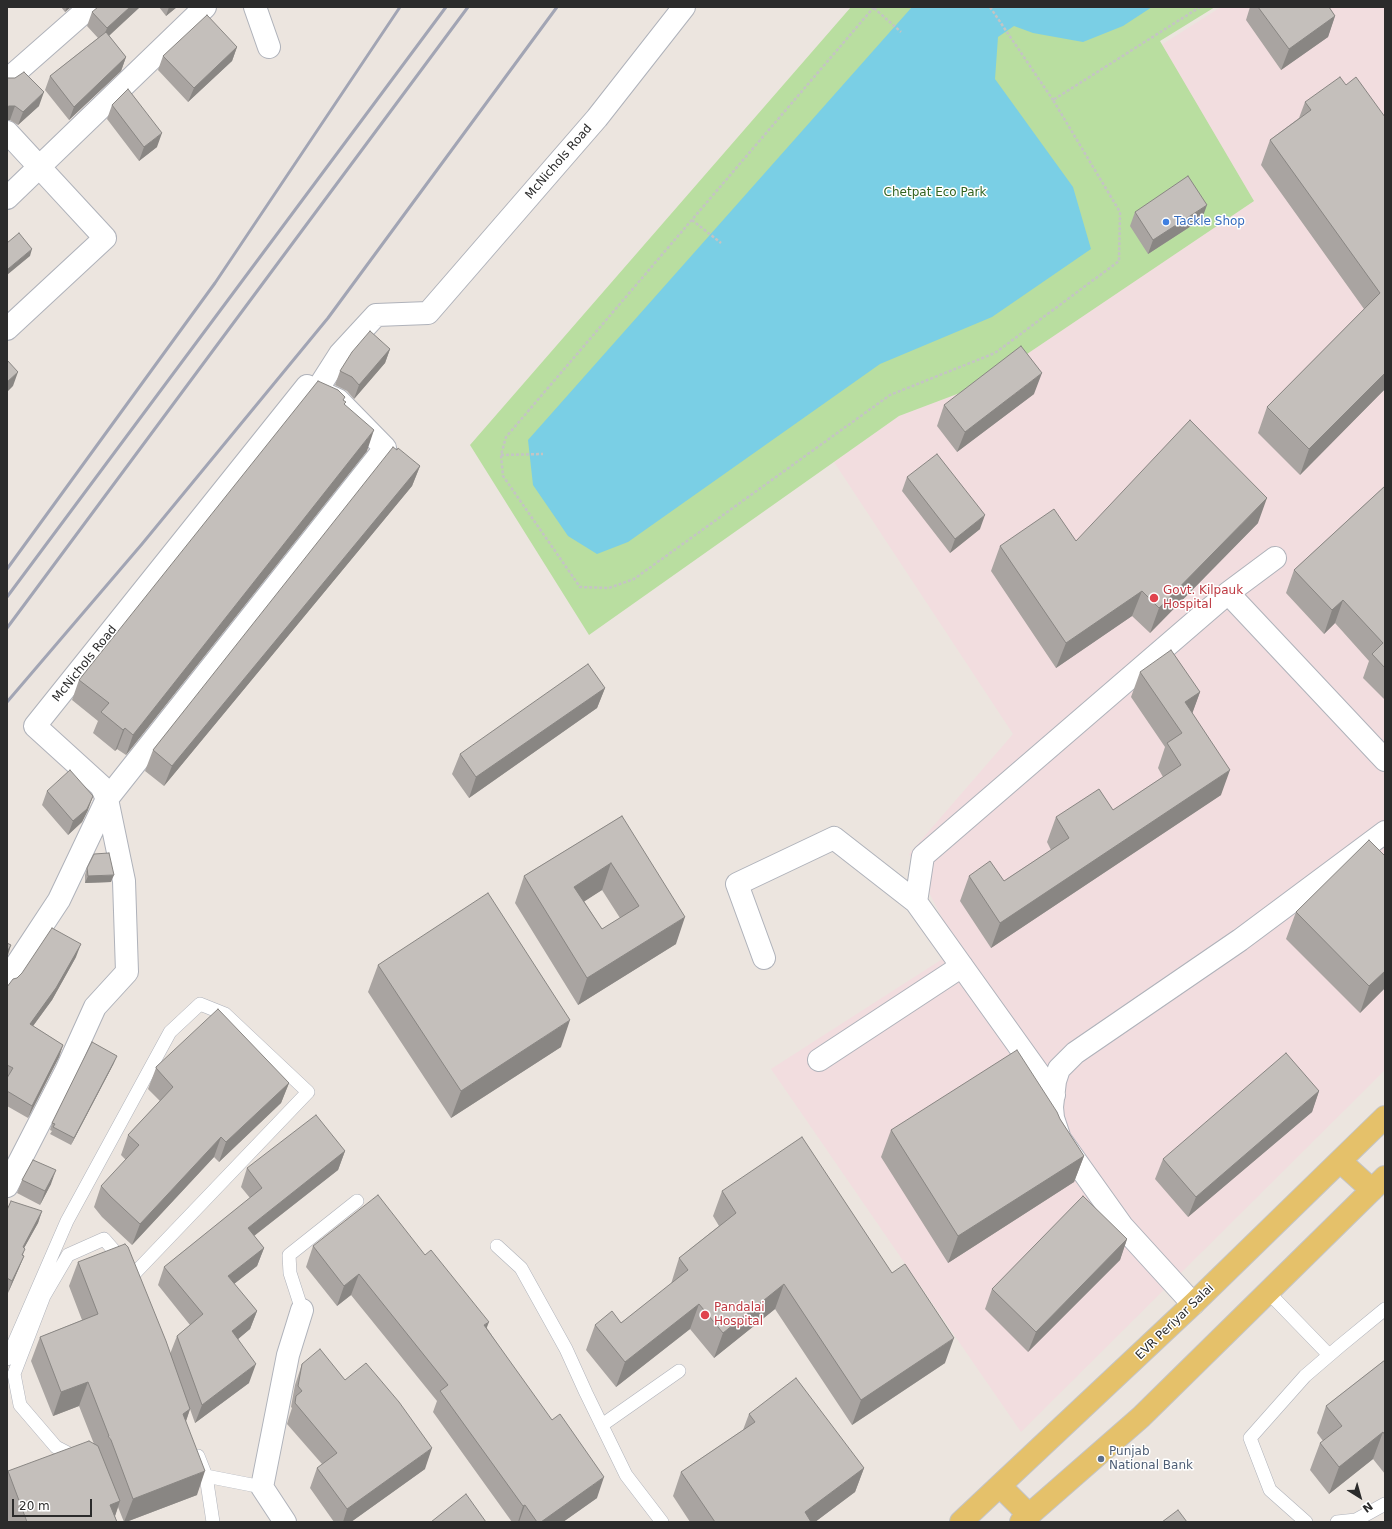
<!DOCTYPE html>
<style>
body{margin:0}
#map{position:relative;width:1392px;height:1529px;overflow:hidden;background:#ece5df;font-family:"DejaVu Sans",sans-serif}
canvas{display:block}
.frame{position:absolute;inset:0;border:8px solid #2b2b2b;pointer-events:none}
.north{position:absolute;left:1340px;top:1477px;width:40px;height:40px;-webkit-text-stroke:3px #fff;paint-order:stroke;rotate:143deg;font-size:11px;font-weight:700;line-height:16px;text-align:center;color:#2b2b2b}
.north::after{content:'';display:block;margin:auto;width:14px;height:18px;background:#2b2b2b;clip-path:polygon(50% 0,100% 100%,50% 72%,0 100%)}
.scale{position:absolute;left:12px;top:1499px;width:80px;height:18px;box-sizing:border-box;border:2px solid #2b2b2b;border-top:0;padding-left:5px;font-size:12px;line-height:14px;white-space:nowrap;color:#2b2b2b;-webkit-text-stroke:3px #fff;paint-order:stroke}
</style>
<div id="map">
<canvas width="1392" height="1529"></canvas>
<div class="frame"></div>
<div class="north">N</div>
<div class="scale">20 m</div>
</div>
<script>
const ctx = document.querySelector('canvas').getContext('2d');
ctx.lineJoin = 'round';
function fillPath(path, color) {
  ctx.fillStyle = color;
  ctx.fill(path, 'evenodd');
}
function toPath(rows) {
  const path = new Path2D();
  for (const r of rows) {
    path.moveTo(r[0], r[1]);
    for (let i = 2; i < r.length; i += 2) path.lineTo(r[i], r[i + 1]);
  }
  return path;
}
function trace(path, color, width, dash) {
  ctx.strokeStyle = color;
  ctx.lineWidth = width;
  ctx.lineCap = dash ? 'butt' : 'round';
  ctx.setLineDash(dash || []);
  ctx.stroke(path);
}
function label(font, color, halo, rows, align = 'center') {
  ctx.font = font + ' "DejaVu Sans",sans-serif';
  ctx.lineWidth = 3;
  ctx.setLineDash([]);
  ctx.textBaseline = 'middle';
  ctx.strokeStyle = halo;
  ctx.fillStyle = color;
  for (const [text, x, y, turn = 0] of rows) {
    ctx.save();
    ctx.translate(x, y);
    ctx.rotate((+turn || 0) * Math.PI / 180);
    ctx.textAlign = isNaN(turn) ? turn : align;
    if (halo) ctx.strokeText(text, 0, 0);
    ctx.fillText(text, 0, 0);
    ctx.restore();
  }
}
fillPath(toPath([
 [1221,7,1385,7,1385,1070,1021,1432,771,1069,958,949,909,854,1013,734,834,462,899,416,981,385,1155,49]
]), '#f2dddf');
fillPath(toPath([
 [851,7,1215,7,1160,41,1254,201,981,385,899,416,589,635,470,445]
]), '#b9dea0');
fillPath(toPath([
 [912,7,1152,7,1123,26,1083,42,1033,33,1014,26,998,37,995,79,1073,187,1091,249,992,317,880,364,628,542,597,554,568,536,533,485,528,440]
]), '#7acfe5');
const service = toPath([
 [497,1246,521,1268,566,1349,586,1393,626,1475,662,1522],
 [1268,1292,1329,1355],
 [302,1310,290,1273,289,1255,357,1201],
 [7,1359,67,1221,170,1032,200,1004,225,1014,308,1092,133,1275],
 [602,1425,679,1371],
 [198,1456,206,1476,213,1522],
 [79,1459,56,1447,20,1405,14,1374,44,1296,68,1255,104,1239,123,1261],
 [206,1476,262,1487],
 [1306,1522,1270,1490,1250,1438,1305,1376,1340,1346,1385,1309],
 [1337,1522,1356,1520,1385,1504]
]);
const minor = toPath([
 [255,7,269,47],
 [7,80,90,7],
 [7,132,105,238,7,329],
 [7,198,205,7],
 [317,390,340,354,376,315,428,313,597,118,684,7],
 [1275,558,1228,593,1385,760],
 [764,958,737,884,834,838,916,902],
 [7,979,59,900,107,799,101,786,35,726,307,386,338,400,385,448,107,799,124,881,127,972,95,1007,66,1071,7,1186],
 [819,1060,962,966],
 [1054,1095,916,902,923,856,1228,593],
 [1193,1304,1122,1226,1060,1139,1053,1118,1052,1107,1055,1081,1059,1069,1075,1053,1240,940,1385,832],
 [285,1522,262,1487,288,1355,302,1310]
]);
const primary = toPath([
 [1340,1161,1372,1190],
 [1000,1486,1029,1515],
 [961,1522,1193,1304,1385,1117],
 [1021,1522,1141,1417,1385,1177]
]);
trace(service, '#afb2ba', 14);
trace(minor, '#afb2ba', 24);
trace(primary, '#c4c4c4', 24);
trace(toPath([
 [874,7,506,437,501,455,503,476,580,587,609,588,634,579,890,395,995,353,1119,261,1120,212,1053,100,1200,7],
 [990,7,1053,100],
 [874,8,901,32],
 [692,220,721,243],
 [501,455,543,454]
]), '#c4c4c4', 2.5, [3, 2]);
trace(service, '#fff', 13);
trace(minor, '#fff', 22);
trace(primary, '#e5c16a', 22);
trace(toPath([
 [7,569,215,283,400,7],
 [7,597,446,7],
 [7,628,468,7],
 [7,702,142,544,328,318,557,7]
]), '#a2a5b4', 3);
fillPath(toPath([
 [61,7,71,7,65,12],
 [140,7,109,36,126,57,121,71,69,120,45,90,50,76,98,38,87,26,92,12],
 [159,7,177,7,166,16],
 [1250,7,1329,7,1335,16,1328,37,1281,70,1246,20],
 [237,47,232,61,188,102,158,70,163,56],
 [7,77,39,106,18,125,10,120,7,120],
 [1346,85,1385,117,1385,389,1300,475,1258,433,1267,407,1364,309,1261,165,1270,140,1299,118,1305,102],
 [112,105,157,147,139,161,107,119],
 [1135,212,1202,219,1148,254,1130,226],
 [390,349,385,363,354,399,347,391,335,385,340,371],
 [1034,394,957,452,937,426,944,405],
 [344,401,344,405,367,451,126,755,117,749,115,751,93,733,98,721,72,700,79,680],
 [397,450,420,466,412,486,164,786,145,771,153,750],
 [907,477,980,529,950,553,902,491],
 [1385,486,1385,700,1363,678,1369,661,1335,623,1324,634,1286,593,1294,570],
 [1258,523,1150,633,1132,616,1056,668,991,571,1000,546,1076,541],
 [1140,672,1200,692,1192,713,1221,795,991,948,960,901,969,876,1004,881,1051,850,1047,842,1056,817,1113,810,1163,777,1158,768,1165,747,1131,697],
 [605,688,597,708,469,798,452,774,460,754],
 [47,791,88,810,82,822,68,835,42,805],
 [622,816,676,944,578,1005,515,903,524,876],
 [602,890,620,918,602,929,584,901],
 [1385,856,1385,988,1360,1013,1286,939,1296,912],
 [87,868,111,882,85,883,85,875],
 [76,957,52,1000,33,1026,63,1045,59,1057,28,1118,7,1106,7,987,17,978],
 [378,965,561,1047,451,1118,368,992],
 [114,1063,71,1145,50,1134,52,1131,50,1130,52,1123],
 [156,1068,289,1083,281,1103,219,1162,214,1157,132,1245,102,1217,94,1207,101,1186,126,1160,121,1155,128,1135,160,1101,148,1089],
 [1319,1091,1312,1112,1188,1217,1155,1179,1163,1159],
 [1060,1119,1084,1156,1074,1182,948,1263,881,1157,891,1130],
 [345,1151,338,1170,254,1236,264,1248,257,1266,234,1284,257,1311,250,1329,238,1339,249,1383,195,1423,190,1409,186,1421,197,1495,126,1522,124,1522,118,1507,115,1516,117,1522,7,1522,7,1474,8,1471,94,1444,79,1406,53,1416,31,1361,40,1337,82,1320,69,1286,78,1262,170,1354,177,1336,190,1325,158,1285,164,1267,250,1198,241,1187,247,1168],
 [22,1180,51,1184,40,1205,17,1193],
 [722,1191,945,1363,852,1425,775,1309,714,1358,690,1329,616,1387,586,1350,595,1325,621,1323,671,1284,679,1258,719,1226,713,1216],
 [7,1210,42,1211,38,1223,24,1248,23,1255,24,1256,19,1268,8,1293,7,1292],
 [1127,1239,1120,1260,1028,1352,985,1309,992,1289],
 [313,1246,425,1255,487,1328,597,1498,563,1522,512,1522,433,1412,437,1401,351,1295,337,1306,306,1267],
 [1385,1360,1385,1474,1373,1459,1329,1494,1310,1470,1320,1443,1323,1441,1317,1433,1326,1406],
 [302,1364,345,1380,425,1469,351,1522,334,1522,310,1488,317,1468,322,1464,287,1424,289,1417,292,1408,291,1407,295,1385],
 [749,1414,864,1468,855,1492,815,1522,690,1522,673,1496,681,1472,743,1430]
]), '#a9a4a1');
fillPath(toPath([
 [67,7,71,7,65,12],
 [130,7,140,7,102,42,107,28],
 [169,7,177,7,166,16],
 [1335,16,1328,37,1281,70,1289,49],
 [237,47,232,61,188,102,194,88],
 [126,57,121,71,69,120,74,107],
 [44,92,39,106,18,125,23,112],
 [9,106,15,106,10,120,7,120,7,107],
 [162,133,157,147,139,161,144,147],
 [1207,205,1202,219,1148,254,1153,240],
 [32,249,30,256,7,275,7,272,8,269],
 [390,349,385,363,354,399,359,385],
 [18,372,13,386,7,392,7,382],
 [1042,373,1034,394,957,452,965,432],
 [1385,373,1385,389,1300,475,1309,449],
 [374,430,367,451,126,755,133,735],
 [420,466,412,486,164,786,172,766],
 [1267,498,1258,523,1150,633,1159,608],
 [985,515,980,529,950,553,955,539],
 [1142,591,1132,616,1056,668,1066,643],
 [1343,600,1335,623,1324,634,1332,610],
 [605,688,597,708,469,798,476,777],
 [1200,692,1191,717,1185,702],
 [125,728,117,749,115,751,123,730],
 [1230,770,1221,795,991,948,1000,923],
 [93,796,88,810,82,822,68,835,73,821],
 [611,863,602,890,565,914,574,887],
 [114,875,111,882,85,883,88,876],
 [685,917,676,944,578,1005,587,978],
 [81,944,76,957,52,1000,25,1037,30,1024],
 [11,945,8,955,7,956,7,952],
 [1385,971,1385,988,1360,1013,1369,986],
 [570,1020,561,1047,451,1118,461,1091],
 [63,1045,59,1057,28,1118,32,1106],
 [117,1056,114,1063,71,1145,74,1138],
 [289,1083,281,1103,219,1162,226,1142],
 [1319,1091,1312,1112,1188,1217,1196,1197],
 [221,1137,214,1157,132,1245,140,1224],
 [345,1151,338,1170,241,1246,248,1228],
 [1084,1156,1074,1182,948,1263,958,1236],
 [56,1170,51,1184,40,1205,45,1191],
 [42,1211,38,1223,18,1259,23,1247],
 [1127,1239,1120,1260,1028,1352,1036,1332],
 [264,1248,257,1266,221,1294,228,1276],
 [24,1256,19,1268,8,1293,12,1281],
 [359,1274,351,1295,337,1306,344,1286],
 [784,1284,775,1309,714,1358,723,1333],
 [699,1304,690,1329,616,1387,625,1362],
 [257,1311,250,1329,225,1350,232,1331],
 [489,1322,481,1342,484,1325],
 [954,1338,945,1363,852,1425,861,1400],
 [256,1364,249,1383,195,1423,202,1405],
 [88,1382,79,1406,53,1416,61,1392],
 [190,1409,182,1433,183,1414],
 [1383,1432,1373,1459,1329,1494,1339,1467],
 [432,1448,425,1469,351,1522,343,1522,347,1509],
 [864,1468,855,1492,815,1522,801,1522,805,1512],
 [205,1471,197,1495,126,1522,124,1522,133,1499],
 [604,1477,597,1498,563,1522,541,1522],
 [120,1501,113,1522,110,1505],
 [525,1505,519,1522,518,1522,523,1506]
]), '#898683');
const building = toPath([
 [98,7,130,7,107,28,92,12,98,7],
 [1258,7,1329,7,1335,16,1289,49,1258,7],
 [207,15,237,47,194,88,163,56,207,15],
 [106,32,126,57,74,107,50,76,106,32],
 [24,72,44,92,23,112,15,106,9,106,7,107,7,77,8,78,15,78,24,72],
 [1340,77,1346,85,1356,77,1385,117,1385,373,1309,449,1267,407,1380,293,1270,140,1311,110,1305,102,1340,77],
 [128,89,162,133,144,147,112,105,128,89],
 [1188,176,1207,205,1153,240,1135,212,1188,176],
 [19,233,32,249,8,269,7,268,7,243,19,233],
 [370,331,390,349,359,385,352,377,340,371,352,352,370,331],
 [1021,346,1042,373,965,432,944,405,1021,346],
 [7,360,18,372,7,382,7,360],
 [318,381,338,390,345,397,343,400,346,402,344,404,374,430,133,735,125,728,123,730,101,712,109,703,79,680,318,381],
 [1190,420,1267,498,1159,608,1142,591,1066,643,1000,546,1054,509,1076,541,1190,420],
 [393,447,397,450,398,448,420,466,172,766,153,750,393,447],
 [937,454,985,515,955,539,907,477,937,454],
 [1385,486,1385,668,1372,654,1383,643,1343,600,1332,610,1294,570,1385,486],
 [1171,650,1200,692,1185,702,1230,770,1000,923,969,876,990,861,1004,881,1069,838,1056,817,1099,789,1113,810,1181,765,1167,743,1182,733,1140,672,1171,650],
 [588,664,605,688,476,777,460,754,588,664],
 [70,770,93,796,87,809,73,821,47,791,70,770],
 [622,816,685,917,587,978,524,876,622,816],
 [611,863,639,906,602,929,574,887,611,863],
 [1369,840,1385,856,1385,971,1369,986,1296,912,1369,840],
 [109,853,114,875,88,876,87,868,94,854,109,853],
 [488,893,570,1020,461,1091,378,965,488,893],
 [52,928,81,944,56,988,30,1024,63,1045,32,1106,7,1091,7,1078,13,1068,7,1065,7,987,13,979,17,978,22,973,52,928],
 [7,943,11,945,7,952,7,943],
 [218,1009,289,1083,226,1142,221,1137,140,1224,110,1196,101,1186,139,1145,128,1135,173,1087,156,1068,156,1067,218,1009],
 [92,1042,117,1056,74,1138,53,1127,55,1124,52,1123,92,1042],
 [1017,1050,1057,1112,1060,1119,1084,1156,958,1236,891,1130,1017,1050],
 [1286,1053,1319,1091,1196,1197,1163,1159,1286,1053],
 [316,1115,345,1151,248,1228,264,1248,228,1276,257,1311,232,1331,256,1364,202,1405,177,1336,203,1314,164,1267,262,1188,247,1168,316,1115],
 [802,1137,892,1273,905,1264,954,1338,861,1400,784,1284,723,1333,699,1304,625,1362,595,1325,612,1311,621,1323,688,1270,679,1258,736,1213,722,1191,802,1137],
 [33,1160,56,1170,45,1191,22,1180,33,1160],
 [378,1195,425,1255,431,1250,489,1322,484,1325,552,1420,560,1414,604,1477,541,1522,537,1522,525,1505,523,1506,440,1391,448,1385,359,1274,344,1286,313,1246,378,1195],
 [1083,1196,1127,1239,1036,1332,992,1289,1083,1196],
 [11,1201,42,1211,23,1247,25,1249,22,1255,24,1256,12,1281,7,1278,7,1210,11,1201],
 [125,1244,128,1247,166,1341,190,1409,183,1414,205,1471,133,1499,111,1440,108,1436,109,1436,88,1382,61,1392,40,1337,98,1314,78,1262,125,1244],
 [320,1349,345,1380,366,1363,399,1402,432,1448,347,1509,317,1468,337,1453,295,1403,296,1396,302,1391,298,1386,302,1364,320,1349],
 [1385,1360,1385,1435,1383,1432,1339,1467,1320,1443,1342,1426,1326,1406,1385,1360],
 [796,1378,864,1468,805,1512,811,1522,715,1522,681,1472,755,1422,749,1414,796,1378],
 [89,1441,98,1446,120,1501,110,1505,117,1522,27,1522,8,1471,89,1441],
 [466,1494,486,1522,431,1522,466,1494],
 [1178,1510,1187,1522,1162,1522,1178,1510]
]);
fillPath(building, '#c4bfbb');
trace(building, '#898683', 1);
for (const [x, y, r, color] of [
 [1166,222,4,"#3f7fe0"],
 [1154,598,5,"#e0444e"],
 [705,1315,5,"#e0444e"],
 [1101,1459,4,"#5c6f8a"]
]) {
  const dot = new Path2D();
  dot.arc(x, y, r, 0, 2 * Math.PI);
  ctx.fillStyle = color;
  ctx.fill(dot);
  trace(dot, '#fff', 1.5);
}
label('12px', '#2b2b2b', '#fff', [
 ["McNichols Road",559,162,-49],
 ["McNichols Road",85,664,-51],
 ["EVR Periyar Salai",1175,1322,-44]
]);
label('12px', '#326320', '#fff', [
 ["Chetpat Eco Park",935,193]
]);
label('12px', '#366cbe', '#fff', [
 ["Tackle Shop",1174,222]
], 'left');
label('12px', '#be3a42', '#fff', [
 ["Govt. Kilpauk",1163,591],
 ["Hospital",1163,605],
 ["Pandalai",714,1308],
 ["Hospital",714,1322]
], 'left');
label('12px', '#4e5e75', '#fff', [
 ["Punjab",1109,1452],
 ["National Bank",1109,1466]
], 'left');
</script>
